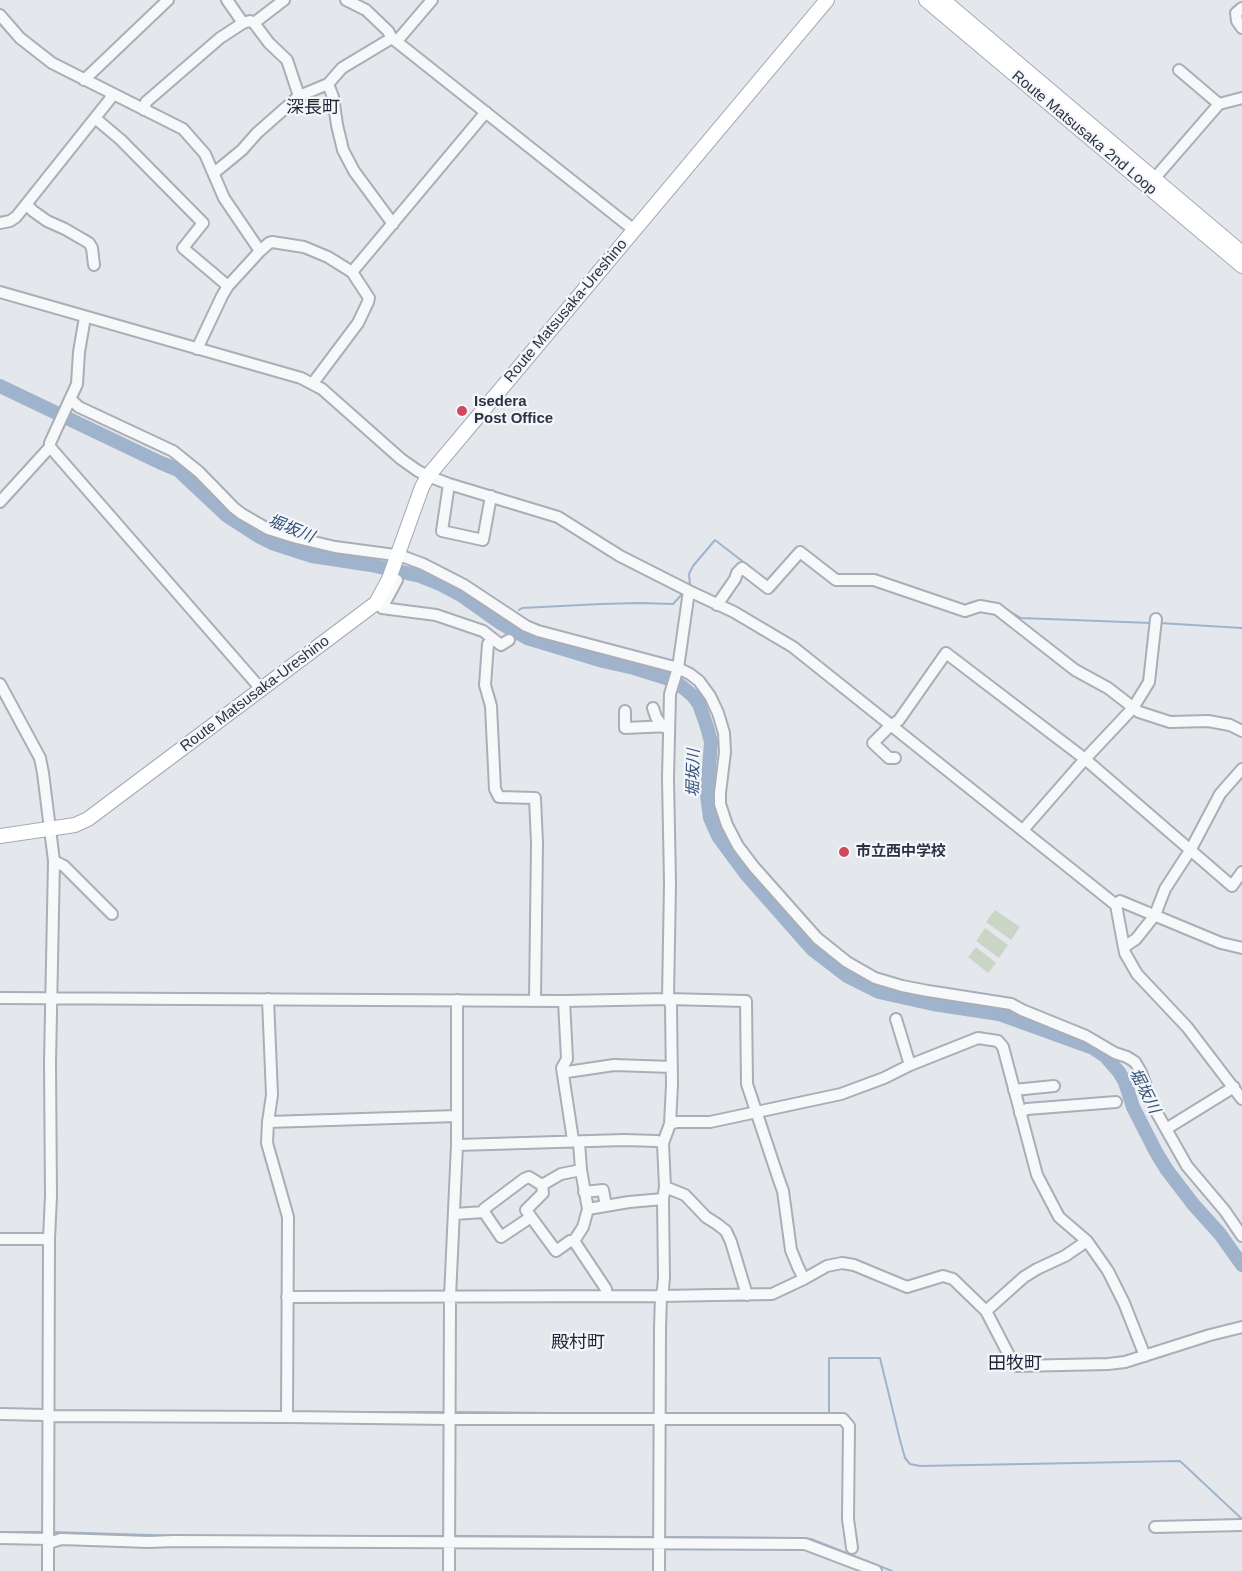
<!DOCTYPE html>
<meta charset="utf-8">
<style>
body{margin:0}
canvas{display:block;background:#e4e7ec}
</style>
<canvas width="1242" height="1571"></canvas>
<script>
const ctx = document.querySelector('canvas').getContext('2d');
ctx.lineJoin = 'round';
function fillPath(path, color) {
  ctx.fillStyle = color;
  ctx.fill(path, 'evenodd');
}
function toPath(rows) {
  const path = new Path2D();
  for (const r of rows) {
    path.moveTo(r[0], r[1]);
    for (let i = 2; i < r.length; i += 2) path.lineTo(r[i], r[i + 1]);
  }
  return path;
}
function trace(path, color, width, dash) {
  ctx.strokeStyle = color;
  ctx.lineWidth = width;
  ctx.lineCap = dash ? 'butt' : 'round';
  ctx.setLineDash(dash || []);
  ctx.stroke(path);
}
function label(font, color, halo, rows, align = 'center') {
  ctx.font = font + ' Helvetica,"Noto Sans JP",sans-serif';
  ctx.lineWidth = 4.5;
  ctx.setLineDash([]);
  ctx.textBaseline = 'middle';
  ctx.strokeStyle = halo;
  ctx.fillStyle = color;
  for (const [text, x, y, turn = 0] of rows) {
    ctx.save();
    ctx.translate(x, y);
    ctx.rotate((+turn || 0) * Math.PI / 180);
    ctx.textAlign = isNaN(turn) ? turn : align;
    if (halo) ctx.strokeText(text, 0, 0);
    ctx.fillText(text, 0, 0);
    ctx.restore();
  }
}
fillPath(toPath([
 [995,910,1020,927,1011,940,986,922],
 [985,928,1008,945,999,958,976,941],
 [976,947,996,963,988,973,968,957]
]), '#c9d6c5');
trace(toPath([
 [688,588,690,585,689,574,693,566,715,540,746,564],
 [963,606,972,602,978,602],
 [1006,609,1021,618,1151,623],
 [519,610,522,608,601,604,640,603,673,604,684,592],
 [1159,623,1242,628],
 [334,1412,445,1412],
 [454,1412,655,1414],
 [664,1414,739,1414],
 [826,1414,829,1414,829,1358,880,1358,900,1440,905,1458,910,1464,920,1466,1180,1461,1242,1519],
 [0,1532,45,1532],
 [51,1532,183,1536,444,1536],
 [453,1536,654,1537],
 [663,1537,801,1538,811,1539,892,1571]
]), '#9fb4cc', 2);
trace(toPath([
 [0,386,159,462,178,470,226,515,260,537,272,543,312,556,371,565,420,576,440,584,461,595,502,624,527,638,603,661,634,668,666,678,680,685,693,696,699,704,707,727,711,742,707,795,710,818,718,836,746,874,813,950,847,976,879,992,933,1004,999,1014,1093,1048,1105,1056,1119,1072,1125,1082,1133,1107,1156,1152,1167,1170,1193,1204,1220,1234,1242,1265]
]), '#9fb4cc', 14);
const minor = toPath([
 [227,0,243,23],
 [346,0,366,10,388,31,392,38,634,230],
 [1242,8,1236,13,1237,21,1242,28],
 [0,15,20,38,52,63,183,129,205,154,224,198,260,251],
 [254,23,269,43,287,60,299,96],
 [392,38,342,68,328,84,333,97,337,125,343,150,354,171,393,224],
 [397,41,432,0],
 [1179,70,1219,104],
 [84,80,168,0],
 [144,110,146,102,220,38,243,23,250,21,254,23,284,0],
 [95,118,121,140,203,223,183,248,228,286],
 [214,173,242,150,257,133,299,96,328,84],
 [1154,179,1219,104,1242,98],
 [27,205,33,211,47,221,65,229,89,243,92,248,94,265],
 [0,223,10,221,16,217,114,94],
 [352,272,486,112],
 [0,292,301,378,322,389,401,459,418,471,428,476,449,484,558,517,620,556,689,591,734,612,793,647,1116,905,1125,953,1137,974,1187,1027,1242,1099],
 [197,349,222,296,228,286,260,251,269,243,272,242,304,247,328,257,352,272,369,298,368,302,358,323,313,383],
 [70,399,79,407,173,451,199,472,234,508,242,514,268,529,297,538,335,547,395,555,399,555,423,564,464,585,526,626,538,631,678,668,690,674,699,681,710,696,718,713,724,733,725,752,720,793,720,804,727,825,738,846,754,867,817,938,847,962,875,978,902,986,928,991,1011,1004,1022,1010,1086,1036,1115,1053,1127,1057,1135,1062,1141,1072,1153,1106,1187,1166,1225,1211,1242,1236],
 [50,447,261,689],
 [449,484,442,531,483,540,491,496],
 [0,502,50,447,50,443,77,384,79,352,85,317],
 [389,579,397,580,382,608,436,615,483,631,501,645,509,640],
 [717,605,735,579,737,573,742,568,768,588,800,552,836,580,874,580,965,611,980,606,997,609,1075,670,1108,688,1139,712,1170,722,1208,721,1230,725,1242,731],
 [493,639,488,644,485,685,491,706,495,789,499,797,535,798,537,843,535,1000],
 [0,684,40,758,43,773,54,861,50,1063,51,1196,49,1239,48,1571],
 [653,708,656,717,663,727],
 [625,711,625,728,669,726],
 [895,758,889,758,873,743,888,728,899,720,946,653,1085,759,1232,886,1242,872],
 [1023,830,1085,759,1133,708,1149,682,1156,619],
 [54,861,64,866,112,914],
 [1116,905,1120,901,1221,943,1242,948],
 [1124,947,1136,939,1155,915,1165,889,1191,849,1220,794,1242,769],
 [0,998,564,1001,668,999,746,1001,747,1084,779,1180,783,1191,791,1250,798,1267,804,1279],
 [268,999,272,1095,268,1122,267,1143,288,1217,287,1417],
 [564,1001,567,1059,562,1068,573,1140],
 [896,1019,910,1065],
 [562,1068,567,1072,614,1065,672,1067],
 [1014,1090,1054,1086],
 [1020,1113,1027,1109,1116,1102],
 [268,1122,457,1116],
 [670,1124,677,1122,710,1122,841,1094,884,1078,910,1065,978,1038,998,1041,1003,1047,1037,1175,1059,1217,1087,1241,1108,1271,1124,1303,1145,1356],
 [1166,1129,1234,1087],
 [579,1142,581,1170,588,1209,583,1227,574,1241,606,1289,607,1296],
 [457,1145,624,1140,657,1141,663,1143],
 [665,1187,685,1195,706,1217,717,1224,726,1231,731,1242,747,1295],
 [584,1192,603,1190,606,1206],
 [588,1209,629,1202,663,1199],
 [484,1212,484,1209,524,1179,529,1177,542,1185,561,1174,581,1170],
 [454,1214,484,1212,501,1237,531,1217,556,1251,570,1241,574,1241],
 [531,1217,526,1210,543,1193,542,1185],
 [0,1239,49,1239],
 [287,1297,661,1296,772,1294,804,1279,827,1266,842,1263,854,1265,907,1287,943,1276,953,1279,986,1311,1012,1361,1017,1366,1108,1364,1125,1362,1210,1335,1242,1327],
 [986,1311,1024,1277,1037,1269,1065,1256,1087,1241],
 [0,1414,45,1415,50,1416,287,1417,449,1419,843,1419,849,1426,848,1519,852,1548],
 [1155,1527,1242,1525],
 [0,1538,49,1539],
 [49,1543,61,1539,149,1542,173,1541,805,1544,876,1571],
 [449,1571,450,1297,457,1145,457,1000],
 [659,1571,660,1328,661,1296,663,1289,664,1278,663,1199,665,1187,663,1143,670,1124,672,1085,671,1005,668,999,670,883,668,778,670,694,678,668,689,591]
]);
const major = toPath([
 [926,0,1242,266],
 [943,0,1242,253],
 [0,836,75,825,88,819,376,603,389,579,422,487,428,476,827,0]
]);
trace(minor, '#a9aeb7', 14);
trace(major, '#a3abb8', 16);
trace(minor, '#f7f8fa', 10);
trace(major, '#fff', 14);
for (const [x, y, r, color] of [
 [462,411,6,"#d1495b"],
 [844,852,6,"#d1495b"]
]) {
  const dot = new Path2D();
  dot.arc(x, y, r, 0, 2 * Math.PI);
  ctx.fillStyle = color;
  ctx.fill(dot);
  trace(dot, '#f4f6f9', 2);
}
label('15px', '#2b3445', '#f4f6f9', [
 ["Route Matsusaka 2nd Loop",1084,133,40],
 ["Route Matsusaka-Ureshino",566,311,-50],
 ["Route Matsusaka-Ureshino",255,694,-37]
]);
label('bold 15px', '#2b3445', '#f4f6f9', [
 ["Isedera",474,402],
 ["Post Office",474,419],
 ["市立西中学校",856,852]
], 'left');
label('italic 16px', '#34527a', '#f4f6f9', [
 ["堀坂川",291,529,22],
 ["堀坂川",694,773,-89],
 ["堀坂川",1144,1091,63]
]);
label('18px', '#1d2536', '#f4f6f9', [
 ["深長町",313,108],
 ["殿村町",578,1343],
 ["田牧町",1015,1364]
]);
</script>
